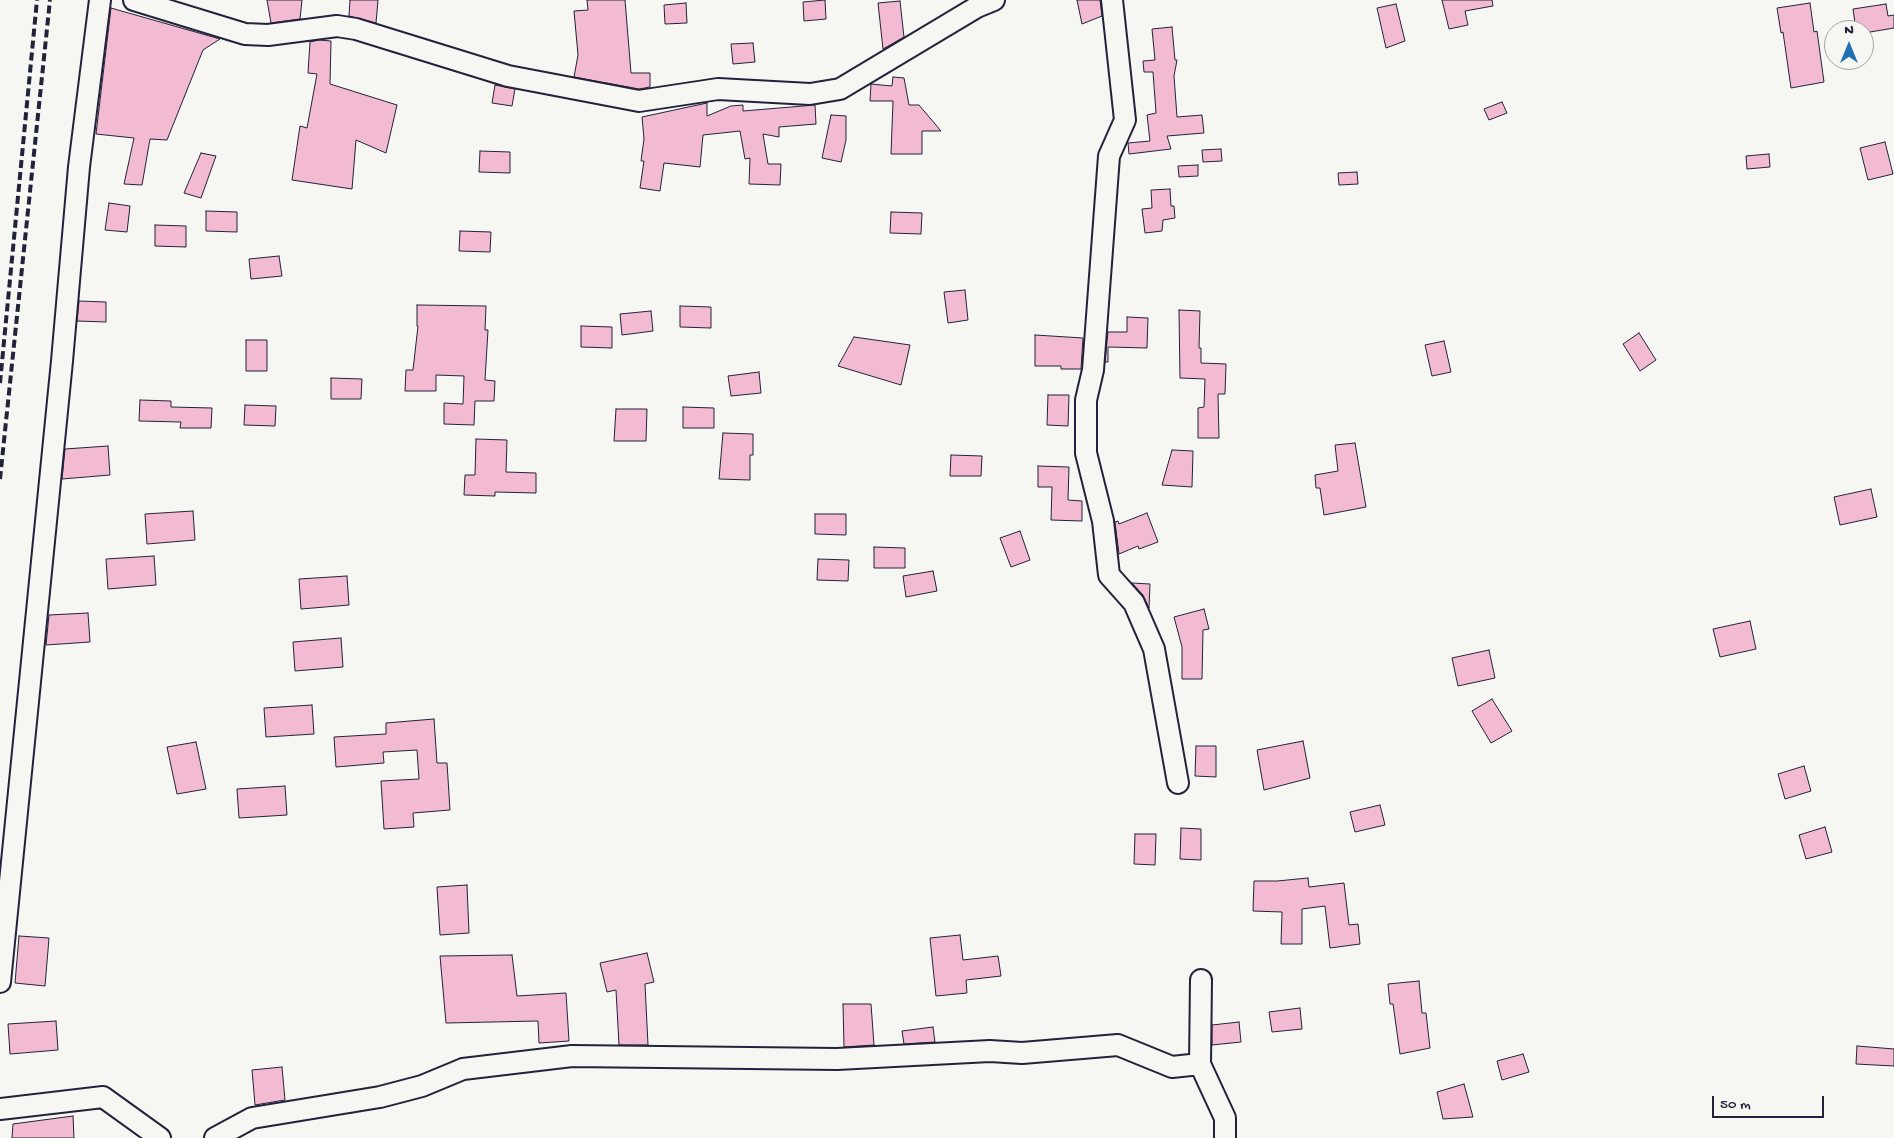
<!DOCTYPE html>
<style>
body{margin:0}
#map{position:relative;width:1894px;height:1138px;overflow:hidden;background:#f6f6f2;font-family:"Gochi Hand",sans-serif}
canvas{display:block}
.north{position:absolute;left:1824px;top:20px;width:50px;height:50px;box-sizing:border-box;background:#f6f6f2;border:1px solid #a1a1a9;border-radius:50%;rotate:0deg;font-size:14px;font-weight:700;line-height:20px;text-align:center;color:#22223b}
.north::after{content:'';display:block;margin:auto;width:18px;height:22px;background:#1f6fb2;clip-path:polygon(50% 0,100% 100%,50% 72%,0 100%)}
.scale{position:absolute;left:1712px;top:1096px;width:112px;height:22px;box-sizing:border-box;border:2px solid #22223b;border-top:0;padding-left:6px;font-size:15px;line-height:18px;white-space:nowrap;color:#22223b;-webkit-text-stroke:4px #f6f6f2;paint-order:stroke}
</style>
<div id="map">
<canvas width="1894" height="1138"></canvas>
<div class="north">N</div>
<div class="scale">50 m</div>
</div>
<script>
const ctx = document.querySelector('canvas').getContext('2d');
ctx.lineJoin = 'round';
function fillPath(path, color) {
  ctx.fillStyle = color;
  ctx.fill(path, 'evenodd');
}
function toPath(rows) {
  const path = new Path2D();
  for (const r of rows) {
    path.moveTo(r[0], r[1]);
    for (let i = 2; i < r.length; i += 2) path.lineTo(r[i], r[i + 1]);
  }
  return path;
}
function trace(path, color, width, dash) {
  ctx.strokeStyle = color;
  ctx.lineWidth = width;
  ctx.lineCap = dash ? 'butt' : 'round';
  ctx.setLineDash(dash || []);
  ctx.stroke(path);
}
const building = toPath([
 [267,0,302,0,300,19,271,23,267,0],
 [350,0,378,0,376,23,349,16,350,0],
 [587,0,625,0,631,73,650,73,650,87,639,89,574,77,578,55,574,11,588,10,587,0],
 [825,0,826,19,804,21,803,2,825,0],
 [1077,0,1100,0,1102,16,1082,24,1077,0],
 [1442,0,1492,0,1493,6,1465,11,1468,25,1449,29,1442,0],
 [900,1,904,37,883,49,878,3,900,1],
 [686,3,687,23,665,24,664,5,686,3],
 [1810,3,1814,32,1817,31,1824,82,1791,88,1783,32,1781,33,1777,8,1810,3],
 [1396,4,1405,41,1386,48,1377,8,1396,4],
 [1886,4,1888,16,1894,15,1894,28,1864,33,1864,30,1856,30,1853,9,1886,4],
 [111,8,220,39,203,50,167,140,150,139,142,185,124,184,134,138,96,134,111,8],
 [1172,27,1175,60,1177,60,1174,76,1177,117,1202,115,1204,133,1167,136,1171,149,1129,154,1128,143,1150,141,1147,115,1156,113,1153,72,1144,72,1143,61,1155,60,1152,29,1172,27],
 [319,40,331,41,330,84,397,105,386,153,356,140,352,189,292,180,300,126,307,128,317,74,308,73,310,42,319,40],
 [753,43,755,62,733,64,731,44,753,43],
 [893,77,904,78,909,105,919,105,941,131,922,131,922,154,891,154,893,101,870,101,871,84,892,86,893,77],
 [495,85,515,89,512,106,492,103,495,85],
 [1502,102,1507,113,1489,120,1484,109,1502,102],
 [707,103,707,116,731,106,743,105,743,111,815,105,816,124,779,127,779,137,763,134,768,164,781,164,780,185,749,184,750,158,745,159,740,131,703,135,700,167,664,163,660,191,640,188,644,161,641,161,644,139,642,117,707,103],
 [831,115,846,116,846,140,841,162,822,158,831,115],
 [1885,142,1893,174,1868,180,1860,148,1885,142],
 [1221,149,1222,161,1203,162,1202,150,1221,149],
 [480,151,510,152,510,173,479,172,480,151],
 [201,153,216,156,201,198,184,193,201,153],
 [1769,154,1770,167,1747,169,1746,156,1769,154],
 [1198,165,1198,176,1179,177,1178,166,1198,165],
 [1357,172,1358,184,1339,185,1338,173,1357,172],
 [1170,189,1171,206,1174,206,1175,218,1163,220,1162,231,1145,233,1142,209,1152,208,1151,190,1170,189],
 [109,203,130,206,127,232,105,230,109,203],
 [206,211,237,212,237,232,206,231,206,211],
 [891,212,922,213,921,234,890,233,891,212],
 [155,225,186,226,186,247,155,246,155,225],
 [460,231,491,232,490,252,459,251,460,231],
 [279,256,282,276,251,279,249,259,279,256],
 [965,290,968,320,948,323,944,292,965,290],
 [79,301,106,302,106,322,77,321,79,301],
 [417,305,486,306,485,330,488,330,485,380,495,381,494,401,475,401,474,425,444,424,444,403,463,404,464,376,436,375,436,391,405,391,406,370,413,370,418,326,417,326,417,305],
 [680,306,711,307,711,328,680,327,680,306],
 [1179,310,1200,311,1199,348,1201,348,1201,363,1226,364,1225,394,1218,394,1219,438,1198,438,1198,408,1204,407,1205,379,1180,378,1179,310],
 [651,311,653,331,622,335,620,314,651,311],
 [1127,317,1148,318,1147,348,1108,347,1108,362,1105,362,1108,332,1127,332,1127,317],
 [581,326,612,327,612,348,581,347,581,326],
 [1639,333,1656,360,1640,371,1623,344,1639,333],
 [1035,335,1083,338,1081,369,1061,369,1061,366,1035,366,1035,335],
 [854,337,910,345,901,385,838,366,854,337],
 [246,340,267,340,267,371,246,371,246,340],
 [1444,341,1451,372,1432,376,1425,345,1444,341],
 [759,372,761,393,731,396,728,376,759,372],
 [331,378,362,379,361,399,331,399,331,378],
 [1048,395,1069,395,1068,426,1047,425,1048,395],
 [140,400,171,401,171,407,212,408,211,428,180,428,181,422,139,421,140,400],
 [245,405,276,406,275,426,244,425,245,405],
 [683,407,714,408,714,428,683,428,683,407],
 [616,409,647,409,646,441,614,441,616,409],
 [723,433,753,434,753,455,750,455,750,480,719,479,723,433],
 [476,439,507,440,506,472,536,473,536,493,495,492,495,496,464,495,465,475,475,475,476,439],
 [1355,443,1366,507,1324,515,1320,488,1316,488,1315,475,1338,471,1335,445,1355,443],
 [108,446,110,475,62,479,65,449,108,446],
 [1172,450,1193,451,1192,487,1162,485,1172,450],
 [951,455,982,456,981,476,950,476,951,455],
 [1038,466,1069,467,1068,500,1082,501,1082,521,1051,520,1052,487,1038,487,1038,466],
 [1871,489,1877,517,1840,525,1834,497,1871,489],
 [193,511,195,540,147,544,145,514,193,511],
 [1147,513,1158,542,1139,549,1138,546,1119,554,1115,522,1118,521,1119,524,1147,513],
 [815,514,846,514,846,535,815,534,815,514],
 [1020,531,1030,560,1011,567,1000,538,1020,531],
 [874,547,905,548,905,568,874,568,874,547],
 [154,556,156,585,108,589,106,559,154,556],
 [818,559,849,560,848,581,817,580,818,559],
 [933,571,937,591,906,597,903,576,933,571],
 [347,576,349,605,301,609,299,579,347,576],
 [1132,583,1150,584,1149,608,1143,595,1132,583],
 [1204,609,1209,629,1203,630,1202,679,1182,679,1182,647,1174,617,1204,609],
 [88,613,90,642,46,645,49,615,88,613],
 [1750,621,1756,649,1720,657,1713,629,1750,621],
 [341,638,343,667,295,671,293,642,341,638],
 [1489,650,1495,678,1458,686,1452,658,1489,650],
 [1492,699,1512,731,1491,743,1472,711,1492,699],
 [312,705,314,734,266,737,264,708,312,705],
 [434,719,437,763,447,763,450,810,413,813,414,827,384,829,381,781,419,779,417,750,383,752,384,763,336,767,334,737,386,734,386,723,434,719],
 [1303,741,1310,778,1264,790,1257,750,1303,741],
 [196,742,206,789,177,794,167,747,196,742],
 [1196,746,1216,746,1216,777,1195,776,1196,746],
 [1804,766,1811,791,1785,799,1778,774,1804,766],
 [285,786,287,815,239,818,237,789,285,786],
 [1380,805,1385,825,1355,832,1350,812,1380,805],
 [1825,827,1832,852,1806,859,1799,835,1825,827],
 [1181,828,1201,829,1201,860,1180,859,1181,828],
 [1135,834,1156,834,1155,865,1134,864,1135,834],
 [1308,878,1309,887,1344,883,1349,925,1358,924,1360,944,1330,948,1325,906,1302,909,1302,944,1281,944,1282,912,1253,911,1254,881,1277,881,1308,878],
 [467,885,469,933,440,935,437,887,467,885],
 [960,935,963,960,998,956,1001,976,966,980,967,993,936,996,930,938,960,935],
 [19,936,49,938,45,986,15,983,19,936],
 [647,953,654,982,645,984,648,1045,619,1045,616,990,607,992,600,963,647,953],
 [512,955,517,996,566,993,569,1041,539,1043,538,1021,446,1023,440,956,512,955],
 [1419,981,1422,1013,1426,1013,1430,1048,1400,1054,1393,1004,1390,1004,1388,984,1419,981],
 [843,1004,871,1004,874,1045,844,1047,843,1004],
 [1300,1008,1302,1029,1272,1032,1269,1012,1300,1008],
 [56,1021,58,1050,10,1054,8,1024,56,1021],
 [1239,1022,1241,1042,1212,1045,1212,1025,1239,1022],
 [933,1027,935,1042,904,1044,902,1031,933,1027],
 [1857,1046,1894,1049,1894,1066,1856,1064,1857,1046],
 [1523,1054,1529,1072,1502,1080,1497,1061,1523,1054],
 [282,1067,285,1100,255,1105,252,1070,282,1067],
 [1464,1084,1473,1117,1443,1119,1437,1092,1464,1084],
 [73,1116,74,1138,12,1138,13,1124,73,1116]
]);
fillPath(building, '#f3bbd1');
trace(building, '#22223b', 1);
const minor = toPath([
 [134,0,245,34,268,35,337,26,356,29,508,76,639,101,718,89,810,94,840,89,977,7,994,0],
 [1112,0,1125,120,1109,156,1093,370,1086,400,1086,453,1103,521,1109,575,1134,603,1154,649,1178,783],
 [1201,980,1200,1064,1225,1118,1225,1138],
 [0,982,62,361,79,167,100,0],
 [0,1109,103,1097,160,1138],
 [215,1138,252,1118,380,1097,422,1086,463,1069,572,1056,837,1059,990,1051,1022,1053,1118,1045,1172,1067,1200,1064]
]);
trace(minor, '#22223b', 24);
trace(minor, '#f6f6f2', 20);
trace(toPath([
 [0,383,37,0],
 [0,479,50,0]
]), '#22223b', 4, [8, 4]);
</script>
